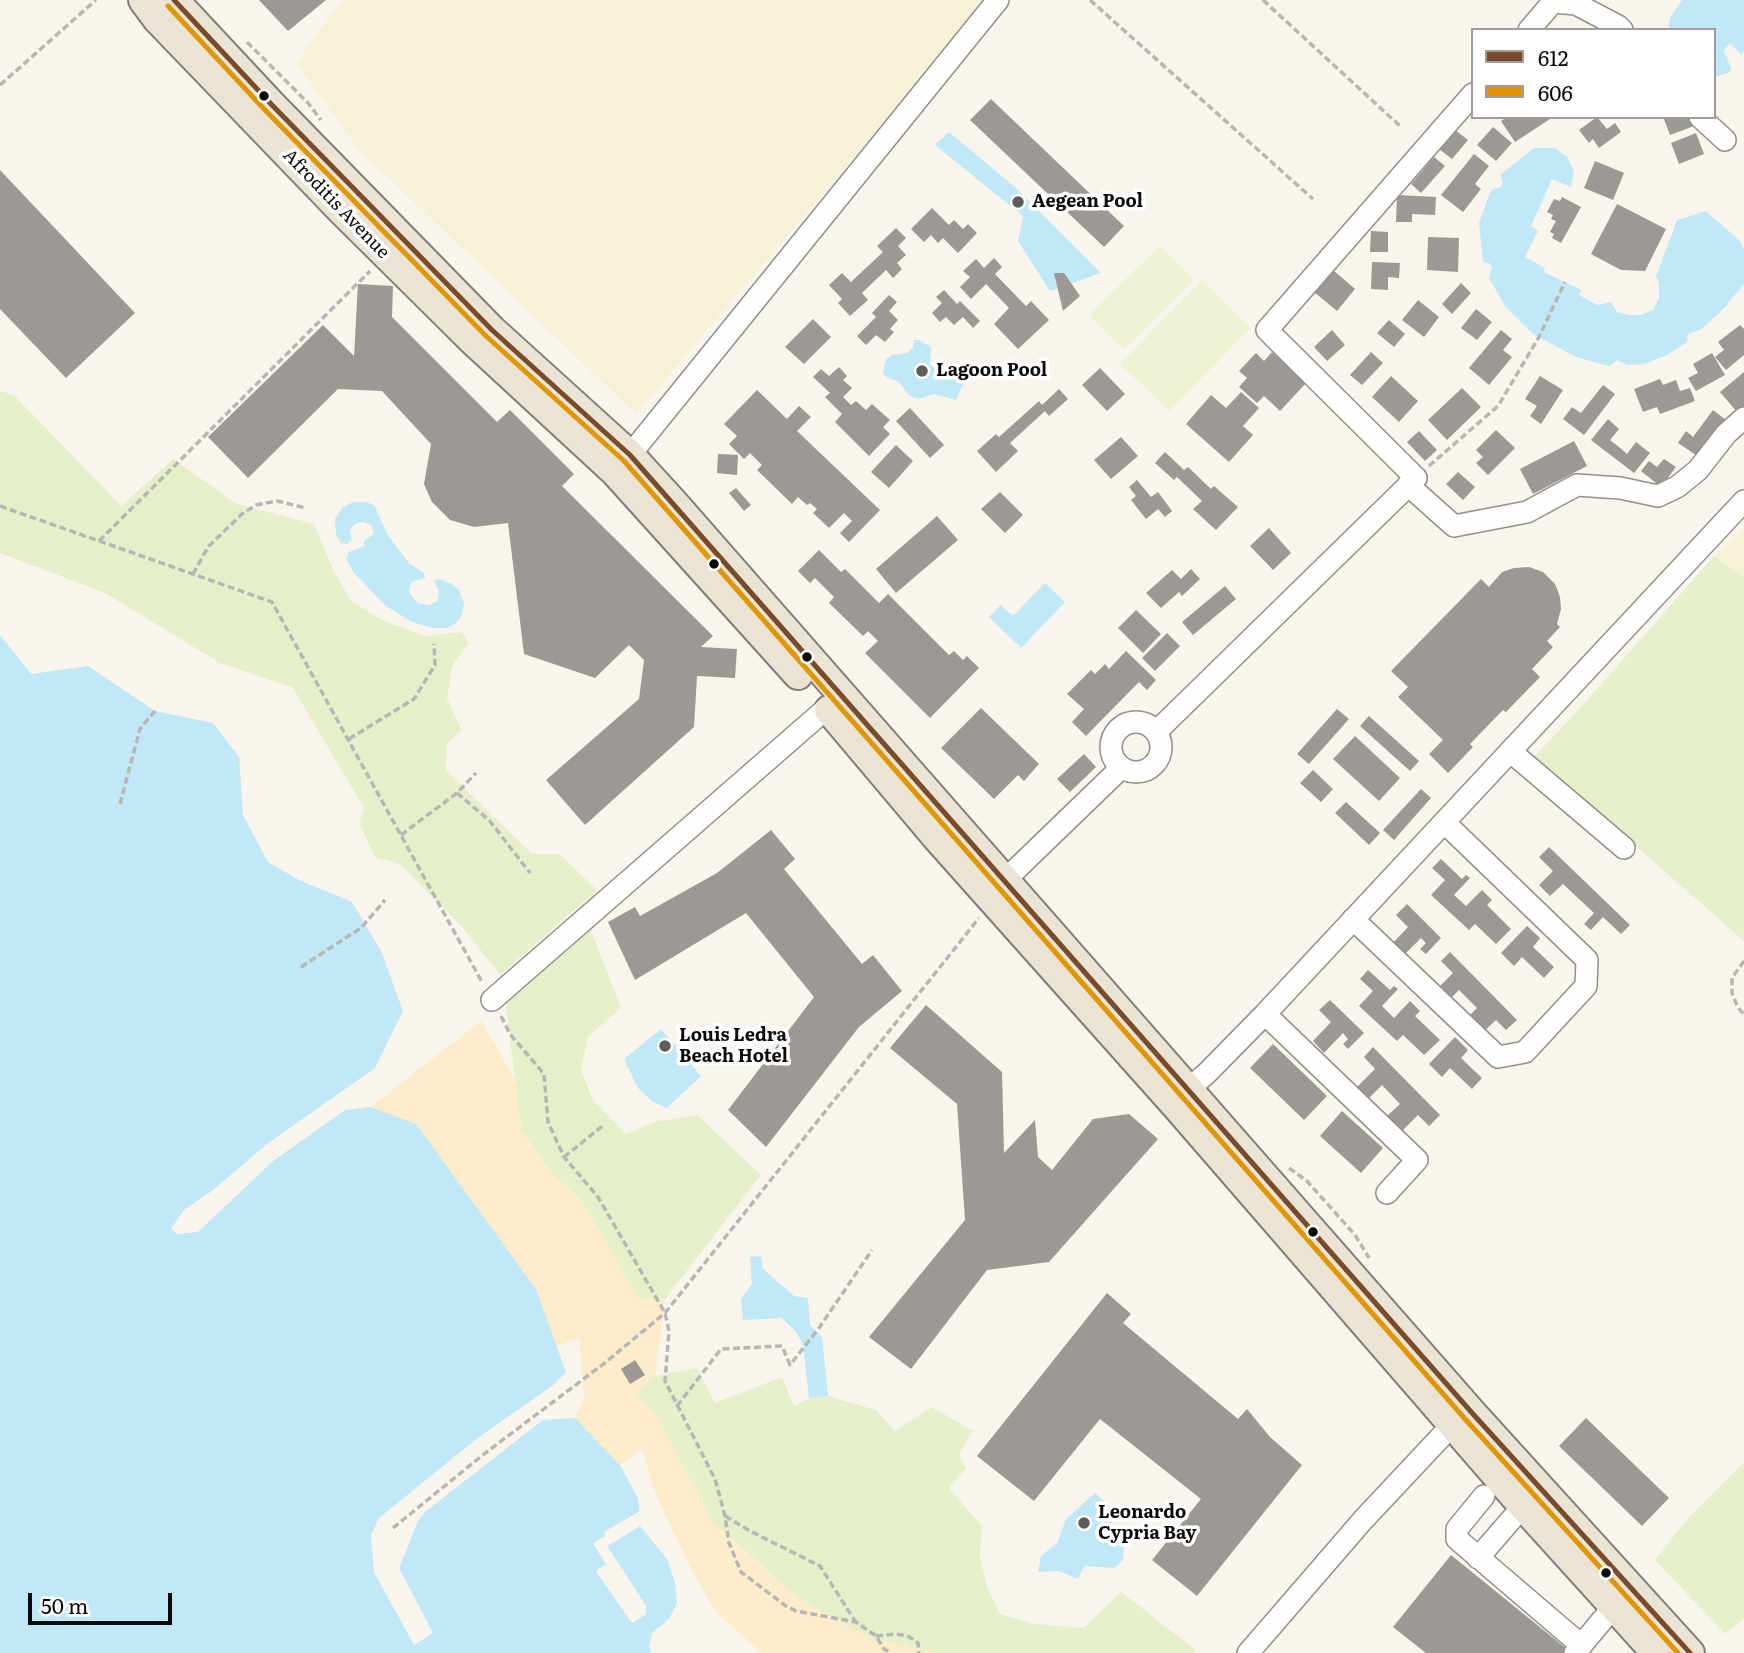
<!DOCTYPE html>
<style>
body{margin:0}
#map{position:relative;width:1744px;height:1653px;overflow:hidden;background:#f9f5ec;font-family:Literata,serif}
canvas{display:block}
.legend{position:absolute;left:1471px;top:28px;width:245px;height:91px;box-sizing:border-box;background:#fff;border:2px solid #9d9d9d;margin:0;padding:9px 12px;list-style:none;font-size:21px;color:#0a0a0a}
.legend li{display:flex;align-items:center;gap:14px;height:35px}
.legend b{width:35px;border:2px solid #9d9d9d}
.scale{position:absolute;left:28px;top:1593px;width:144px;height:32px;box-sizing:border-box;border:4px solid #0a0a0a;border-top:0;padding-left:9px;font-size:21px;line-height:24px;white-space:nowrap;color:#0a0a0a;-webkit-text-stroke:5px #fff;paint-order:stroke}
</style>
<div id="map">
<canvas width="1744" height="1653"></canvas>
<ul class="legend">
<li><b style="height:9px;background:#7a4b2a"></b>612</li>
<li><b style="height:9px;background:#df9601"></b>606</li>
</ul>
<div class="scale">50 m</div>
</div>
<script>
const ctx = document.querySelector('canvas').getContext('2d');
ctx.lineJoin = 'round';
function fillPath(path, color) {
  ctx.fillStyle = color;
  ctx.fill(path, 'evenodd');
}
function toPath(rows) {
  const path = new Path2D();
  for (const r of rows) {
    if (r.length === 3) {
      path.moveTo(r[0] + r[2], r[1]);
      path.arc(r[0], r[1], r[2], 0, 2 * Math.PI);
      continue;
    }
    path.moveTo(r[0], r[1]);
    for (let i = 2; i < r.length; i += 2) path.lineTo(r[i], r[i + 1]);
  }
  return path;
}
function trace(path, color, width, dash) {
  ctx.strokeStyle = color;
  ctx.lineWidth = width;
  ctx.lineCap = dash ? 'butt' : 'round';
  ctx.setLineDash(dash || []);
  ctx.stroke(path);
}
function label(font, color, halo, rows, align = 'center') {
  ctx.font = font + ' Literata,serif';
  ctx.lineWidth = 7;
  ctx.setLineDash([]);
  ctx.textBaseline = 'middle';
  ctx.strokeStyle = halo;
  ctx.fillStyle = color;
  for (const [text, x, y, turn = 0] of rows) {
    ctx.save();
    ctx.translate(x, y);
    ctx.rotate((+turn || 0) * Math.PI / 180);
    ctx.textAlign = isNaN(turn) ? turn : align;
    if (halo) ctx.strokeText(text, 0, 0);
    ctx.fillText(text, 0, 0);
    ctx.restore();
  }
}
fillPath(toPath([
 [342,0,987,0,636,414,359,150,296,63],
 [1744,526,1744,577,1714,556]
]), '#f7f1d7');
fillPath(toPath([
 [0,391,14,395,121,506,173,459,237,504,314,524,333,570,352,602,384,621,425,636,462,632,469,643,452,666,447,698,461,730,447,744,446,770,532,854,560,854,597,890,500,975,464,929,400,864,375,857,359,823,364,808,293,688,220,663,105,593,0,553],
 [1714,556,1744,577,1744,941,1534,757,1582,706],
 [589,925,621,1008,588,1037,581,1069,592,1099,626,1134,655,1122,697,1115,761,1175,665,1299,638,1298,582,1201,553,1175,521,1129,505,998],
 [697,1368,715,1403,782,1377,794,1407,809,1398,828,1396,876,1410,895,1431,932,1407,973,1431,959,1454,966,1468,949,1488,982,1526,980,1556,987,1587,1000,1614,1036,1624,1084,1628,1121,1592,1196,1650,1194,1653,937,1653,867,1637,798,1598,711,1520,656,1415,635,1394,655,1376],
 [1744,1462,1744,1619,1725,1634,1655,1560,1689,1517]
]), '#e5f0ca');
fillPath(toPath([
 [481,1021,515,1079,521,1129,553,1175,582,1201,638,1298,665,1299,655,1376,635,1394,656,1415,711,1520,798,1598,867,1637,937,1653,762,1653,716,1612,692,1571,655,1493,642,1449,620,1465,575,1418,584,1396,579,1338,556,1346,536,1289,416,1125,370,1107]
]), '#fcecca');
fillPath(toPath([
 [1160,245,1195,280,1123,350,1089,315],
 [1202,280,1251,328,1169,411,1120,364]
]), '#eef3d4');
fillPath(toPath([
 [1682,0,1744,0,1744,50,1742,55,1731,44,1726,47,1724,51,1732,70,1728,73,1714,77,1714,30,1668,30,1670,18],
 [949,132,1016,188,1101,273,1050,291,1018,241,1023,216,935,145],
 [1534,148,1555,148,1567,157,1574,171,1571,187,1552,179,1531,226,1538,231,1525,257,1545,268,1544,272,1581,290,1579,295,1598,305,1611,302,1617,312,1628,315,1641,315,1653,310,1659,298,1659,283,1656,277,1677,220,1706,211,1740,241,1744,250,1744,284,1725,307,1702,329,1688,334,1687,342,1667,355,1644,364,1627,365,1617,360,1610,366,1597,363,1576,357,1533,334,1505,306,1489,278,1492,267,1489,263,1483,262,1479,223,1491,190,1501,187,1503,182,1500,175],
 [914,340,919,340,931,347,930,365,936,368,944,370,959,363,963,384,956,400,934,394,919,399,914,398,908,394,899,382,886,377,883,373,886,359,892,355,907,353,913,348],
 [353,502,367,502,375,506,387,534,398,549,410,564,424,573,425,578,411,582,409,592,418,603,429,605,438,601,439,592,434,580,439,579,452,584,459,590,464,604,462,615,456,623,447,628,432,628,412,622,386,606,354,573,346,559,349,552,364,546,364,541,374,534,371,525,363,522,355,524,350,530,352,540,347,544,341,543,336,534,335,519,343,507],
 [1045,583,1065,602,1021,648,989,617,1001,605,1013,616],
 [0,635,31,674,88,666,155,711,213,723,239,757,243,815,268,862,299,880,352,902,381,951,403,1011,375,1068,267,1144,212,1191,185,1209,171,1228,177,1234,198,1232,273,1161,345,1110,370,1107,416,1124,536,1289,566,1372,552,1386,479,1437,379,1518,371,1535,374,1572,414,1645,433,1633,399,1568,418,1521,426,1511,543,1420,575,1418,620,1465,638,1498,639,1512,604,1532,606,1536,593,1543,606,1564,597,1572,632,1623,646,1614,646,1606,607,1546,640,1526,667,1559,675,1583,677,1603,669,1619,652,1633,649,1647,652,1653,0,1653],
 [661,1029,701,1076,667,1108,653,1102,638,1088,624,1059],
 [761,1256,763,1269,794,1296,808,1298,810,1325,822,1337,828,1396,809,1398,803,1345,796,1332,782,1318,743,1320,741,1299,752,1284,750,1257],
 [1095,1493,1111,1507,1111,1534,1124,1545,1123,1560,1115,1568,1084,1566,1078,1579,1059,1571,1038,1572,1041,1556,1057,1543,1066,1519]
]), '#c0e8f6');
fillPath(toPath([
 [639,1512,639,1515,609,1533,609,1538,598,1544,610,1564,601,1572,633,1618,643,1612,643,1607,604,1546,640,1523,640,1526,607,1546,646,1606,646,1614,632,1623,596,1571,606,1564,593,1543,606,1536,604,1532]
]), '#f9f5ec');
fillPath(toPath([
 [259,0,326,0,288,31],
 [991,99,1124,226,1104,247,970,120],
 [1507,117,1553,117,1515,142,1501,121],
 [1597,117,1607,129,1615,123,1621,132,1599,148,1593,139,1589,143,1579,130],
 [1663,117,1691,117,1694,126,1670,135],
 [1493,127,1512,143,1496,161,1477,145],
 [1454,129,1468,140,1452,159,1439,149],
 [1696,133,1704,154,1679,164,1671,143],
 [1474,154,1489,166,1475,184,1481,189,1463,212,1441,195],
 [1434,157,1445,166,1421,193,1411,184],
 [1595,161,1624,173,1613,200,1584,188],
 [0,170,135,313,66,378,0,309],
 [1397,195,1436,197,1435,215,1412,214,1412,222,1396,222],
 [1562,197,1581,207,1561,243,1552,238,1554,234,1550,232,1556,221,1551,219,1553,215,1547,212,1554,199,1560,201],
 [1617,204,1666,229,1645,271,1621,270,1591,254],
 [932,208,949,225,954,220,963,229,968,224,977,233,958,253,943,238,938,243,931,235,924,242,911,229],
 [896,228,906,238,898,246,906,255,897,263,902,269,893,278,886,270,862,293,868,300,850,316,838,303,842,299,829,285,842,273,851,282,883,252,877,246],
 [1371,231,1388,232,1388,252,1370,252],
 [1428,237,1459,238,1458,272,1427,270],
 [994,258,1002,267,995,274,1026,306,1031,301,1049,320,1018,349,994,324,1009,308,986,284,971,299,960,287,970,277,963,271,976,259,984,268],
 [1372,262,1400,263,1399,278,1388,277,1388,290,1371,289],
 [1333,270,1355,289,1337,311,1314,292],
 [1054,273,1064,273,1080,296,1063,311],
 [1461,283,1471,293,1452,314,1442,304],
 [358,284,393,286,392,317,497,422,510,410,574,474,562,486,713,636,701,647,737,649,735,678,697,676,694,727,585,825,546,780,639,699,644,660,629,645,595,678,524,654,508,523,474,527,450,520,432,502,424,484,431,444,382,391,338,389,248,478,208,437,323,325,354,356],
 [944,290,957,304,960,301,980,321,973,328,963,317,954,325,946,317,940,322,932,313,942,303,936,297],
 [889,295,897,302,889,311,898,320,890,329,894,332,885,342,876,335,866,345,857,336,876,317,872,313],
 [1418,300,1439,317,1424,337,1402,320],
 [1476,309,1492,322,1477,340,1461,328],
 [813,319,831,337,804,364,785,347],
 [1389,320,1405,334,1394,347,1377,333],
 [1740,325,1744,329,1744,355,1726,370,1715,357,1724,350,1718,342],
 [1332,330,1345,345,1327,361,1314,347],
 [1501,330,1512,339,1503,350,1512,357,1489,385,1469,368],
 [1272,352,1306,383,1280,411,1264,396,1257,403,1239,387,1247,378,1239,371,1256,353,1264,361],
 [1371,352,1383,363,1362,385,1350,375],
 [1712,353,1725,375,1696,391,1688,378,1698,373,1693,364],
 [839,367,847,376,843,380,852,388,843,397,851,405,856,401,866,410,872,404,890,420,883,427,890,434,869,456,835,422,842,414,825,397,830,393,813,377,821,369,829,376],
 [1100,368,1125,394,1107,411,1082,385],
 [1744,372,1744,407,1737,412,1720,392],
 [1391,376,1418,401,1399,422,1372,397],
 [1540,376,1563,390,1541,424,1530,416,1537,406,1525,399],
 [1660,379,1663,385,1676,380,1680,391,1690,388,1695,401,1660,414,1657,407,1643,412,1634,389],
 [1603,385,1615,394,1584,435,1563,419,1572,407,1581,413],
 [1462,388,1481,407,1447,440,1428,420],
 [1059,389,1068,399,1049,416,1045,411,1010,443,1018,451,996,472,977,451,996,434,999,437,1039,401,1042,405],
 [757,390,787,419,799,406,811,417,797,431,880,510,849,542,840,533,852,521,844,513,829,528,813,513,817,509,810,503,807,505,798,497,792,504,757,470,762,465,750,453,744,459,729,444,737,436,724,424],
 [1241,392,1259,408,1243,426,1253,435,1229,462,1186,424,1211,395,1226,408],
 [910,408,944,445,930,458,896,421],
 [1713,410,1726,420,1699,457,1678,443,1686,431,1693,437],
 [1608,419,1619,429,1610,440,1619,447,1627,454,1636,442,1650,453,1634,473,1591,440],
 [1496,430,1515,448,1488,475,1476,463,1483,457,1476,450],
 [1419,431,1437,450,1425,461,1407,442],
 [1121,437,1138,456,1111,479,1094,460],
 [1574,441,1587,466,1533,494,1520,469],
 [896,445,913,461,889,488,871,472],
 [1165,452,1184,470,1188,467,1211,489,1214,486,1238,507,1216,530,1193,509,1202,501,1177,477,1174,480,1155,463],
 [718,454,738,455,737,475,717,473],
 [1664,459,1676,467,1661,487,1641,471,1649,461,1657,467],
 [1458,472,1475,487,1463,500,1446,484],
 [1137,480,1151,497,1158,492,1172,511,1165,517,1158,509,1146,519,1131,500,1136,496,1129,487],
 [736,488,751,505,744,511,729,493],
 [1000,492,1023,515,1005,533,981,509],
 [937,516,958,540,896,593,876,569],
 [1269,528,1291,553,1273,570,1250,546],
 [819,550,841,572,845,569,879,603,888,594,949,655,954,651,963,660,967,656,979,668,930,718,865,653,878,641,868,631,863,636,829,603,834,597,815,578,810,583,798,571],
 [1529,567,1543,572,1555,584,1560,597,1561,609,1557,624,1560,627,1547,641,1553,647,1532,669,1540,677,1506,712,1503,710,1470,744,1473,747,1448,773,1429,754,1443,740,1398,697,1408,687,1391,671,1481,579,1489,587,1502,572,1514,568],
 [1191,569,1200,579,1182,596,1179,592,1161,608,1146,593,1172,570,1181,579],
 [1225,586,1236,599,1193,635,1182,622],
 [1136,610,1161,634,1143,653,1118,628],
 [1167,633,1180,646,1155,671,1142,658],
 [1126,651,1156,680,1147,690,1139,682,1086,736,1072,722,1084,709,1067,694,1091,670,1095,674,1105,664,1109,669],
 [981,708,1039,764,1024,781,1018,775,994,799,941,748],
 [1337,709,1349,719,1309,764,1297,754],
 [1369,716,1419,761,1410,771,1360,726],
 [1355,736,1400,778,1379,801,1333,759],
 [1084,754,1096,767,1070,792,1057,779],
 [1313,770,1333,789,1321,802,1300,783],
 [1421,789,1431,798,1394,840,1383,830],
 [1346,802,1380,833,1369,845,1335,813],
 [771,830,795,859,784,869,862,964,873,955,902,991,859,1027,766,1147,728,1110,814,997,746,913,635,980,608,922,635,907,640,916,717,873],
 [1549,847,1630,925,1621,934,1603,917,1591,930,1584,924,1594,913,1563,884,1550,896,1539,885,1553,871,1539,857],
 [1441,859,1462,879,1466,875,1470,878,1454,895,1466,906,1482,890,1492,900,1487,905,1511,929,1496,944,1475,924,1469,930,1431,895,1445,880,1432,868],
 [1407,904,1441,938,1426,954,1420,949,1426,943,1421,938,1402,957,1390,946,1408,927,1396,915],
 [1527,926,1540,938,1533,947,1554,967,1544,978,1522,957,1514,966,1501,953],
 [1450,952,1517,1020,1506,1030,1496,1020,1479,1036,1464,1021,1477,1008,1459,990,1445,1004,1434,992,1453,973,1441,961],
 [1368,970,1390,990,1394,986,1398,989,1382,1006,1394,1018,1410,1001,1420,1011,1415,1016,1440,1040,1424,1055,1403,1035,1397,1041,1359,1006,1373,991,1360,979],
 [1330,1000,1364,1033,1348,1049,1343,1044,1348,1039,1343,1033,1324,1053,1313,1041,1331,1022,1319,1010],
 [926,1005,1002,1072,1004,1153,1035,1120,1038,1157,1052,1170,1093,1119,1129,1114,1158,1139,1049,1262,987,1270,911,1369,869,1337,965,1220,957,1104,890,1048],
 [1455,1037,1468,1050,1461,1058,1482,1078,1472,1089,1450,1068,1442,1077,1429,1064],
 [1273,1044,1327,1096,1304,1120,1250,1068],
 [1373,1047,1440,1115,1429,1126,1418,1115,1402,1131,1387,1116,1400,1104,1382,1085,1368,1099,1356,1088,1375,1069,1364,1057],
 [1342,1111,1383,1148,1361,1173,1320,1136],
 [1107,1293,1131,1314,1123,1323,1238,1419,1247,1409,1270,1437,1302,1465,1197,1596,1152,1560,1201,1499,1100,1419,1034,1501,977,1456],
 [635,1360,645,1375,630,1384,621,1369],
 [1586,1418,1669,1498,1642,1526,1559,1446],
 [1451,1555,1568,1650,1566,1653,1426,1653,1393,1627]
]), '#9c9893');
const minor = toPath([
 [1529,30,1553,2,1576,4,1618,26,1622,30],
 [1700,117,1725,140],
 [621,466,998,0],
 [1408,485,1454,526,1527,512,1577,485,1620,488,1658,496,1677,487,1698,470,1726,434,1744,418],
 [1136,747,25],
 [1156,732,1416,478,1267,330,1473,94],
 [1510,751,1624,848],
 [1006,879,1121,768],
 [1353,919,1498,1057,1525,1052,1586,986,1587,960,1444,822],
 [492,1000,827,708],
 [1265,1014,1417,1160,1387,1193],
 [1187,1090,1206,1074,1265,1014,1744,501],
 [1484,1496,1457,1529,1457,1539,1581,1645],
 [1478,1558,1523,1506],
 [1248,1653,1363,1520,1453,1424],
 [1575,1653,1614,1606]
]);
const major = toPath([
 [143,0,157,19,340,209,472,340,615,472,798,675],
 [174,0,272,105,492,330,630,455,673,502,1473,1414,1690,1653],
 [829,710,937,838,1177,1107,1523,1506,1656,1653]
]);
trace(minor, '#92908c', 24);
trace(major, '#7f7d79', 32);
trace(toPath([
 [1090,0,1313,199],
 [1263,0,1400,126],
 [247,42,308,103,321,120],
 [0,85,96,0],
 [1429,466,1498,406,1539,337,1565,282],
 [0,506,272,602,482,982],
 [99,541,370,271],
 [193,574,208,547,242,514,256,505,277,501,306,508],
 [349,739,414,699,435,665,434,644],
 [457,793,489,820,530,873],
 [120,804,140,729,155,711],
 [401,835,457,793,476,773],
 [1744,961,1732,978,1732,993,1738,1008,1744,1014],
 [301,967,361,928,385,900],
 [501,1016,510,1034,544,1074,548,1122,564,1157,598,1197,665,1313,669,1331,665,1381,715,1479,725,1516,729,1543,741,1572,786,1606,796,1611,856,1622,876,1636,884,1649,891,1653],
 [564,1157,605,1124],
 [1289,1168,1307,1181,1355,1235,1369,1258],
 [677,1406,721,1349,782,1346,790,1365,819,1328,872,1250],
 [725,1516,750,1531,820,1566,855,1621],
 [393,1528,484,1454,606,1362,665,1313,979,918],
 [876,1636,895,1634,908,1636,918,1643,919,1653]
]), '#b7b6b5', 3.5, [7, 3.5]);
trace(minor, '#fefefc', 21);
trace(major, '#ebe4d5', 28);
trace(toPath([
 [174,0,272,105,492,330,630,455,1473,1414,1690,1653]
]), '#7a4b2a', 5);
trace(toPath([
 [168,6,266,111,486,336,624,461,1466,1420,1678,1653]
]), '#df9601', 5);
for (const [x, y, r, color] of [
 [264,96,6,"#0a0a0a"],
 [1018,202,7,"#5e5c59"],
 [922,371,7,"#5e5c59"],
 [714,564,6,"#0a0a0a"],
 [807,657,6,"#0a0a0a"],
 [665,1046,7,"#5e5c59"],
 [1313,1232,6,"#0a0a0a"],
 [1084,1523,7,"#5e5c59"],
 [1606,1573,6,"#0a0a0a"]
]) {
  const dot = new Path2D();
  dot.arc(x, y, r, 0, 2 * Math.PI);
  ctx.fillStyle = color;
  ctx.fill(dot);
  trace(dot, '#fff', 2.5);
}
label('bold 18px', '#0a0a0a', '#fff', [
 ["Aegean Pool",1032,202],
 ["Lagoon Pool",936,371],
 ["Louis Ledra",679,1036],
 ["Beach Hotel",679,1057],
 ["Leonardo",1098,1513],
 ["Cypria Bay",1098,1534]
], 'left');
label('18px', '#0a0a0a', '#fff', [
 ["Afroditis Avenue",336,204,46]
]);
</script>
